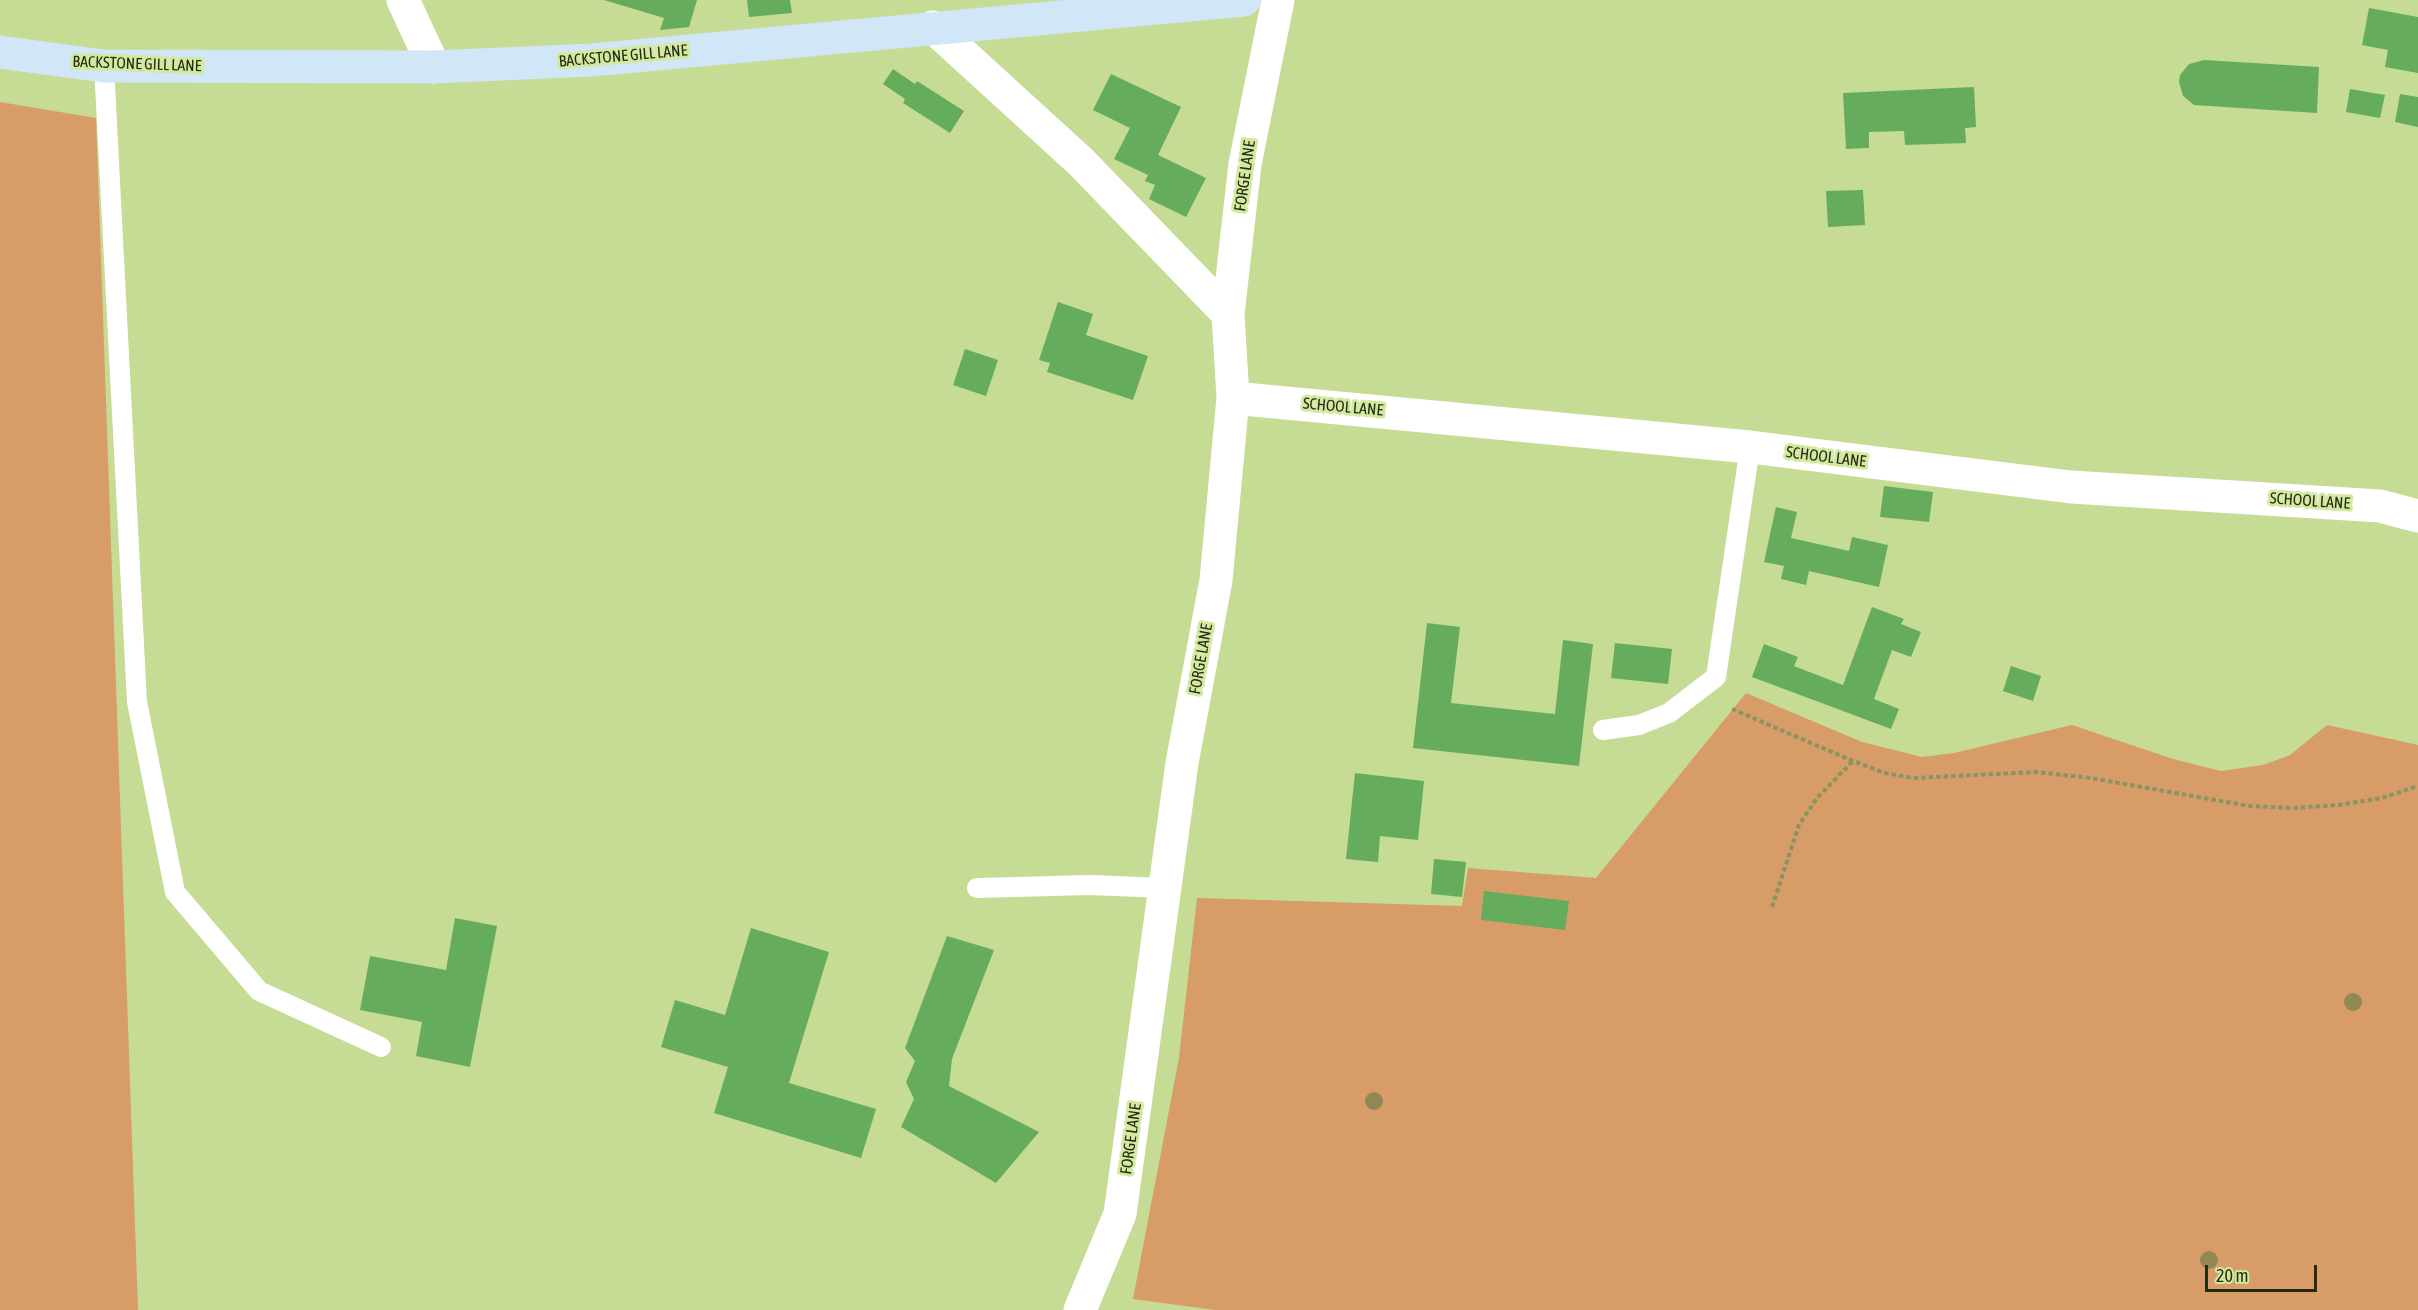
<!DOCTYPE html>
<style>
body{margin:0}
#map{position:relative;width:2418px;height:1310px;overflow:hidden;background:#c6db94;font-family:"Asap Condensed",sans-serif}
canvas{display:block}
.scale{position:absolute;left:2205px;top:1265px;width:112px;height:27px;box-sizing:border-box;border:3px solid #242b0f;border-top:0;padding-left:8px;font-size:18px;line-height:21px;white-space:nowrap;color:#242b0f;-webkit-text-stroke:4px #d3e8a1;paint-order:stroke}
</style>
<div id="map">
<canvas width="2418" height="1310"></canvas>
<div class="scale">20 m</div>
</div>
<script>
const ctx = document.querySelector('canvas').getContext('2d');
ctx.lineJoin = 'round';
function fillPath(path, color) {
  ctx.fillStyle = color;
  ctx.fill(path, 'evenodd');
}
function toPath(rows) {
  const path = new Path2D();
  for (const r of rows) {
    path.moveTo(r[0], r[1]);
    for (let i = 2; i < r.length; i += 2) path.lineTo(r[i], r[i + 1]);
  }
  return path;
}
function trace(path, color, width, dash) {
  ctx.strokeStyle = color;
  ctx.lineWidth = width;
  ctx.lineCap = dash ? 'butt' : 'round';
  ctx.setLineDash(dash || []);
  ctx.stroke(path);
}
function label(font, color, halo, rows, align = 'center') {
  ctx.font = font + ' "Asap Condensed",sans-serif';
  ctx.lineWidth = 6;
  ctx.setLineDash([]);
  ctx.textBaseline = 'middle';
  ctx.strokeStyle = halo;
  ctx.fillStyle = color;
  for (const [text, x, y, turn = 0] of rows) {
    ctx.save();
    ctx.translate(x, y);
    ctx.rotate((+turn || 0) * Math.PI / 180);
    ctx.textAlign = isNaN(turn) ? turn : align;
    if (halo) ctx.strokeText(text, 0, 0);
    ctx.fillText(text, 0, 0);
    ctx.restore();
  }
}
fillPath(toPath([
 [0,102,96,118,138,1310,0,1310],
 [1746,693,1862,742,1922,757,1954,753,2072,725,2173,759,2221,771,2263,765,2290,755,2327,725,2418,745,2418,1310,1215,1310,1133,1299,1179,1058,1197,898,1462,906,1468,868,1596,878]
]), '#d79c68');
fillPath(toPath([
 [604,0,697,0,689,27,660,30,664,18],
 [747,0,790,0,792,13,749,17],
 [2369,8,2418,17,2418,73,2385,67,2388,50,2362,45],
 [2204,60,2319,67,2317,113,2194,105,2183,96,2179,82,2180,75,2189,64],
 [893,69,915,84,917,81,964,111,950,133,903,103,905,99,883,84],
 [1111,74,1181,107,1158,155,1206,178,1186,217,1149,199,1155,185,1145,181,1148,175,1114,159,1130,128,1093,110],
 [1974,87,1976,127,1965,128,1966,143,1905,145,1904,131,1869,132,1869,148,1846,149,1843,93],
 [2350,89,2385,95,2380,118,2346,112],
 [2400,94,2418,97,2418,127,2395,122],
 [1863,190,1865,225,1828,227,1826,191],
 [1058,302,1093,314,1086,335,1148,356,1133,400,1047,372,1050,363,1039,360],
 [965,349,998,360,986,396,953,385],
 [1884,486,1933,492,1929,522,1880,517],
 [1776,507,1797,512,1791,538,1849,551,1852,537,1888,545,1879,587,1809,571,1806,585,1781,579,1784,566,1764,562],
 [1872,607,1904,619,1901,624,1921,632,1911,657,1892,650,1874,699,1899,709,1891,729,1752,677,1764,644,1798,657,1794,666,1843,685],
 [1427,623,1460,627,1451,703,1555,714,1563,640,1593,644,1579,766,1413,748],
 [1615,643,1672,649,1668,684,1611,678],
 [2011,666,2041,676,2033,701,2003,691],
 [1355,773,1424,781,1418,840,1380,836,1378,862,1346,859],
 [1434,859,1466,862,1462,897,1431,894],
 [1484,891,1569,901,1565,930,1481,920],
 [455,918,497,926,470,1067,416,1056,422,1022,360,1010,370,956,446,970],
 [751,928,829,952,789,1083,876,1109,861,1158,714,1113,728,1067,661,1047,675,1000,725,1015],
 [947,936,994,950,952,1059,949,1086,1039,1132,996,1183,901,1127,914,1099,906,1082,915,1061,905,1048]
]), '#65ad5d');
trace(toPath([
 [1732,709,1853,761,1885,773,1914,778,2036,772,2091,778,2249,806,2294,808,2339,805,2382,798,2418,786],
 [1772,907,1799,825,1817,798,1853,761]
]), '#879660', 4, [4.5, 3]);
trace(toPath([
 [104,66,137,702,175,892,259,991,381,1047],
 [1603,730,1639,725,1669,713,1716,677,1750,447],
 [977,888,1090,885,1165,888]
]), '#fff', 20);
trace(toPath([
 [403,0,434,67],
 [933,27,1081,162,1228,314],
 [1233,398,1750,447,2071,487,2380,506,2418,516],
 [1080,1310,1120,1214,1182,763,1216,580,1233,398,1228,314,1245,164,1278,0]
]), '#fff', 33);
trace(toPath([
 [0,52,104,66,434,67,592,60,1244,0]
]), '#d1e6f6', 33);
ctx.fillStyle = '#918856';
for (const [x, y] of [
 [2353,1002],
 [1374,1101],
 [2209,1260]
]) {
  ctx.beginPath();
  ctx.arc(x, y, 9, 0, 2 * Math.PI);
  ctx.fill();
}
label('16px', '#242b0f', '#d3e8a1', [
 ["BACKSTONE GILL LANE",623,56,-5],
 ["BACKSTONE GILL LANE",137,64,2],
 ["FORGE LANE",1245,176,-82],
 ["SCHOOL LANE",1343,407,5],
 ["SCHOOL LANE",1826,457,7],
 ["SCHOOL LANE",2310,501,4],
 ["FORGE LANE",1201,659,-80],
 ["FORGE LANE",1131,1139,-82]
]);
</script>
